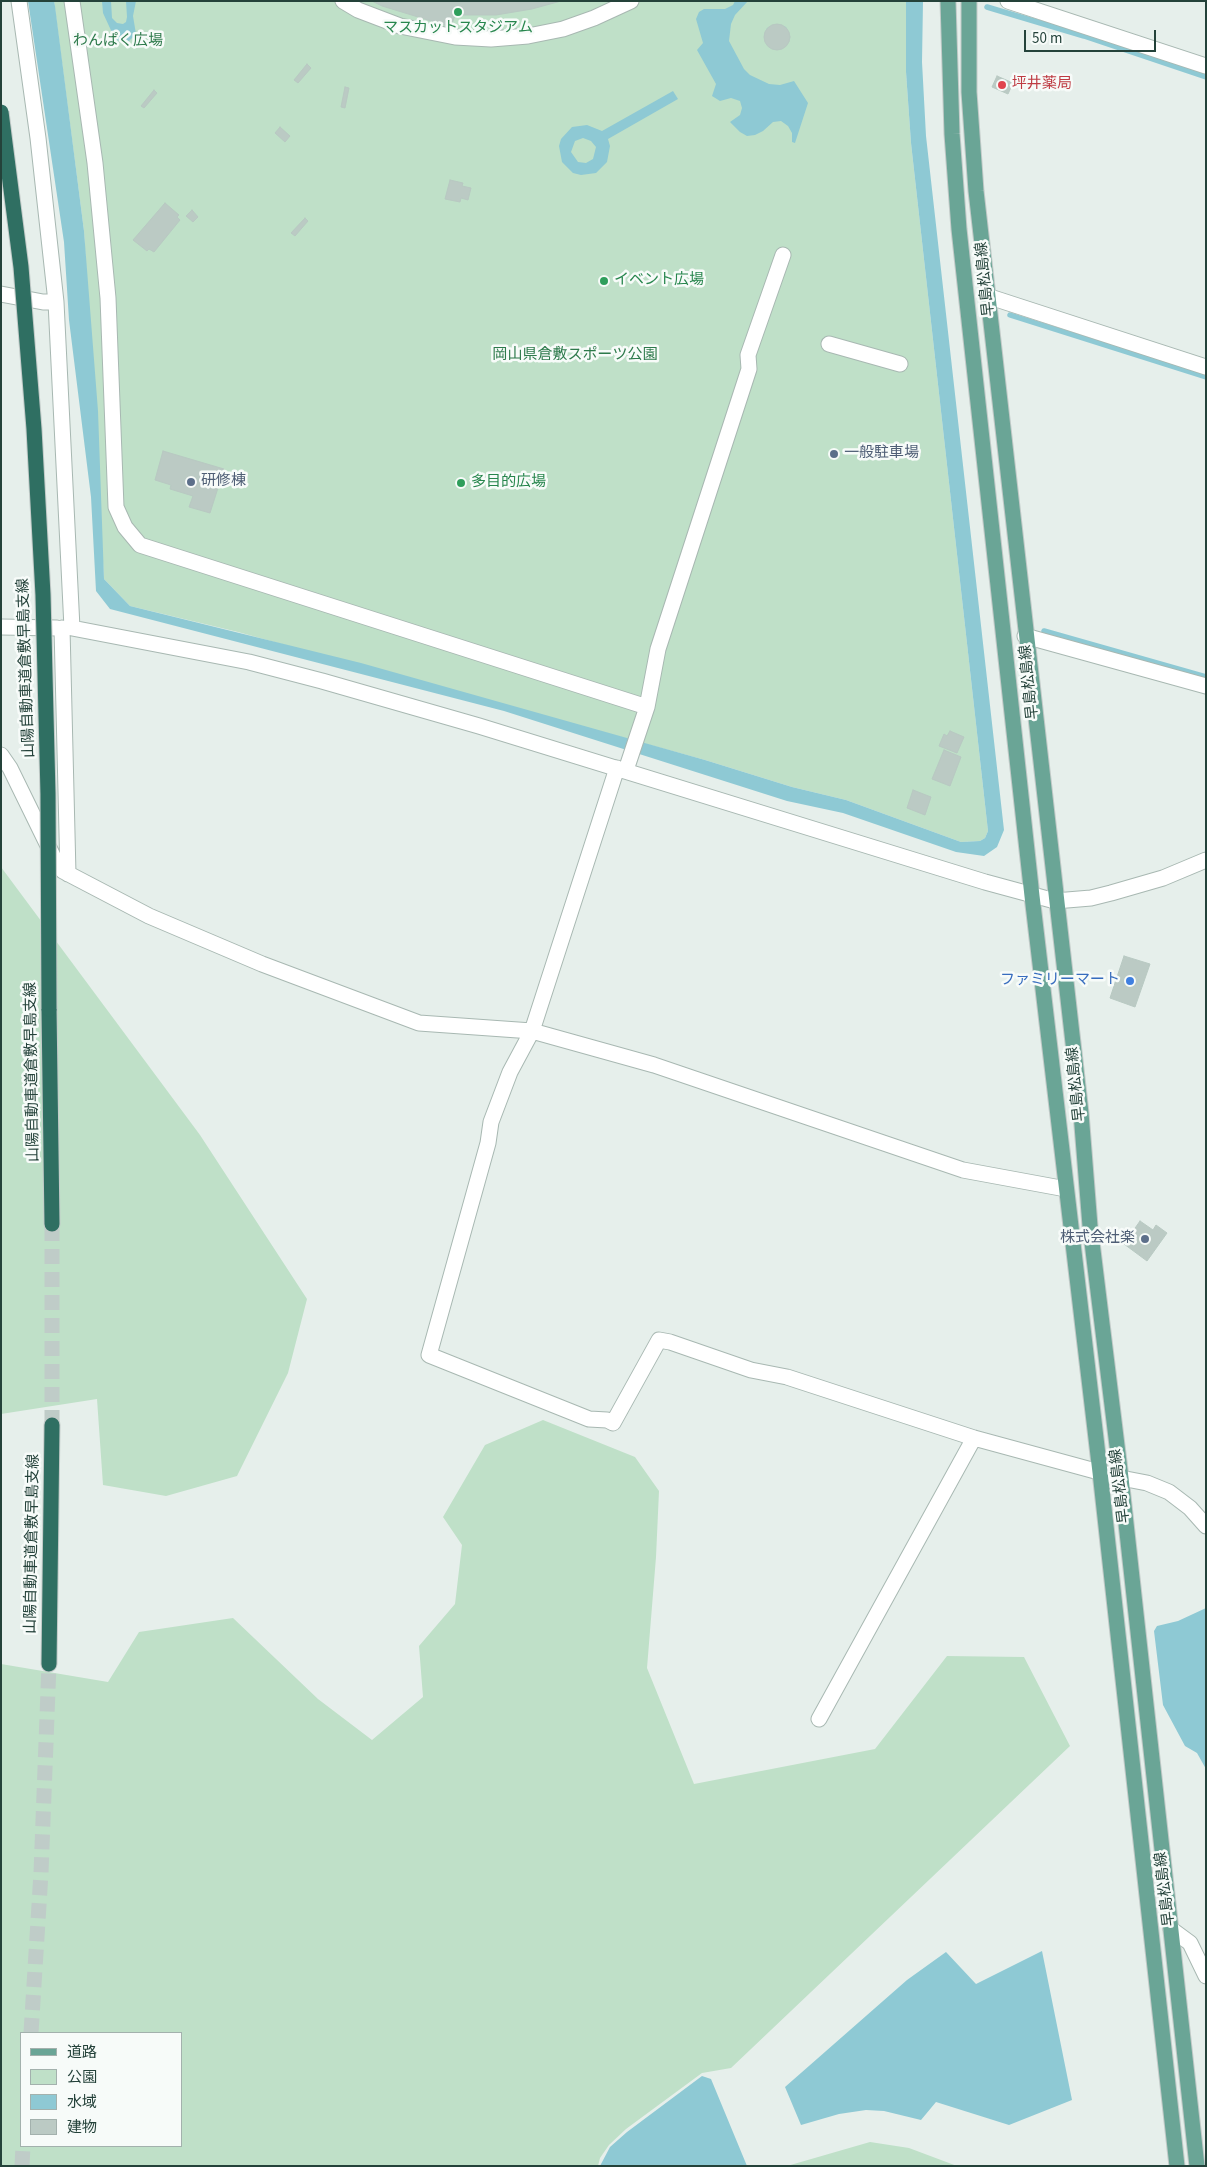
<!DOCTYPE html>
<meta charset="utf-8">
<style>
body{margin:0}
#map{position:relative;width:1207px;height:2167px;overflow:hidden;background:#e6efeb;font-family:"Source Sans 3","Noto Sans JP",sans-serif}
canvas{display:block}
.frame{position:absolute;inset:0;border:2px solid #24423a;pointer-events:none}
.legend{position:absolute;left:20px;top:2032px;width:162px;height:115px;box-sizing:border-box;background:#f7fbf9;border:1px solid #a3b1ad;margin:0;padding:6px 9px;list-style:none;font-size:15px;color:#24423a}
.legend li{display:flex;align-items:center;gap:10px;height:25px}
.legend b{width:25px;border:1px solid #a3b1ad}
.scale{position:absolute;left:1024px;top:30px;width:132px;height:22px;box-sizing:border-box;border:2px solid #24423a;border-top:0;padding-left:6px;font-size:15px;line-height:18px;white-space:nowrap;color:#24423a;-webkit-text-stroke:4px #f7fbf9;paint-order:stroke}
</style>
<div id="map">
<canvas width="1207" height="2167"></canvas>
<div class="frame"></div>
<ul class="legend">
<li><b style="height:6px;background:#6aa596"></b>道路</li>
<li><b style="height:14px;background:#bfe0c8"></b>公園</li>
<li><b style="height:14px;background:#8ec9d4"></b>水域</li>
<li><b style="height:14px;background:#bbcac4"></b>建物</li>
</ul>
<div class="scale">50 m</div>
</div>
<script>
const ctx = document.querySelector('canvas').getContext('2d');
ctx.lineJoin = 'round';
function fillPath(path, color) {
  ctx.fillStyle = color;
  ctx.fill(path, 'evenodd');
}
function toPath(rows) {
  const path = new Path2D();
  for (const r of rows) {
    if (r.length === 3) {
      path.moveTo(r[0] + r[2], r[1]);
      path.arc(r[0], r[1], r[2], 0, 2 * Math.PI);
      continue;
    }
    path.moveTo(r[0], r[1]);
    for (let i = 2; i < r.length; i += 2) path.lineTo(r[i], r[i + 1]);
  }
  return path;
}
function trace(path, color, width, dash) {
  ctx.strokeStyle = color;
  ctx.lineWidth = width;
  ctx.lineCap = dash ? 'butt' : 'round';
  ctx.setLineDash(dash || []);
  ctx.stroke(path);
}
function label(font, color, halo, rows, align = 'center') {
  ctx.font = font + ' "Source Sans 3","Noto Sans JP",sans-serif';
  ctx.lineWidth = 5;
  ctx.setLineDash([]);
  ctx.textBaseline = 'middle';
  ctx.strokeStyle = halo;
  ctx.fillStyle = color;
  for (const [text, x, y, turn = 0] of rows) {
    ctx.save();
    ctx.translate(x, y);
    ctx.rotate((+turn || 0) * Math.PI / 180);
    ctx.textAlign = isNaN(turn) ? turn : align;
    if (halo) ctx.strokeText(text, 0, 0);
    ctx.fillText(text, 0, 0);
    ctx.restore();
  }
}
fillPath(toPath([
 [54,1,906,1,906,72,911,143,988,831,985,838,980,841,961,842,846,800,792,787,705,760,238,632,130,606,104,579,84,231],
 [1,867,200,1135,307,1299,288,1373,237,1476,166,1496,103,1485,97,1399,1,1414],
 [543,1420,635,1457,659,1491,656,1557,647,1668,694,1784,875,1749,947,1656,1024,1657,1070,1746,731,2068,702,2073,626,2129,609,2145,600,2158,598,2166,1,2166,1,1664,108,1682,139,1632,233,1618,318,1699,372,1740,423,1697,419,1646,455,1604,462,1545,443,1517,485,1445],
 [21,2033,181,2033,181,2146,21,2146],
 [870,2142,909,2148,957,2166,787,2166]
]), '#bfe0c8');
fillPath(toPath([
 [28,1,54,1,55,6,84,231,98,411,104,579,130,606,361,663,705,760,792,787,846,800,961,842,980,841,985,838,988,831,911,143,906,72,906,1,923,1,922,62,926,136,1004,830,997,847,984,856,956,852,843,813,787,801,504,711,110,609,96,591,91,497,69,320,64,242],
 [111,1,112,18,117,23,123,24,126,22,127,17,126,1,136,1,133,16,136,34,128,42,121,42,115,39,103,13,102,1],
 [735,1,748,1,735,15,731,24,729,41,744,69,750,75,769,84,780,85,794,81,808,103,795,143,792,142,792,133,788,126,781,121,773,122,763,131,755,135,747,136,740,132,730,122,740,115,742,108,740,101,731,98,720,101,712,96,716,84,697,50,703,43,696,19,699,12,704,9,725,9,733,5],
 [778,24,786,27,790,38,783,48,774,49,767,44,764,36,767,28],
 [673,91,678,99,608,139,610,146,607,162,596,173,581,175,573,173,562,162,559,146,561,139,572,127,587,125,602,131],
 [583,138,591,141,596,147,593,159,586,163,578,162,571,152,575,141],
 [1206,1608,1206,1769,1197,1753,1185,1746,1163,1705,1154,1631,1157,1626,1178,1621],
 [1042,1951,1072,2100,1009,2125,936,2102,921,2120,884,2111,866,2110,839,2114,801,2125,785,2087,907,1980,946,1952,976,1984],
 [702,2076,711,2079,747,2166,600,2166,610,2147,627,2132]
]), '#8ec9d4');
trace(toPath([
 [987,7,1084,36,1206,77],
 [1010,315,1206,377],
 [1044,631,1206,677]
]), '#8ec9d4', 5.5);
const building = toPath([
 [372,1,561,1,532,9,496,15,455,15,451,27,382,6,372,1],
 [777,37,13],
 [307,64,311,68,298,83,294,80,307,64],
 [997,76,1013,83,1008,94,992,87,997,76],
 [345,87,349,88,345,108,341,107,345,87],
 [154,90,157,93,144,108,141,106,154,90],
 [280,127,290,136,285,142,275,133,280,127],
 [450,180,463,183,462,186,471,188,468,200,461,198,460,202,445,199,450,180],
 [165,203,179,215,177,217,180,220,154,252,149,249,147,251,133,240,165,203],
 [192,210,198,217,193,222,186,216,192,210],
 [305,218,308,221,295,236,291,233,305,218],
 [163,451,224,469,210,513,189,507,193,496,170,489,171,485,155,480,163,451],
 [950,731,964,737,957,753,939,746,944,734,947,736,950,731],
 [944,750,961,757,950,786,932,779,944,750],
 [913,790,931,797,925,815,907,808,913,790],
 [1124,956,1150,964,1135,1007,1110,998,1124,956],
 [1140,1221,1153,1230,1156,1225,1167,1233,1147,1261,1124,1244,1140,1221]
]);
fillPath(building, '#bbcac4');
trace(building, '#b8c9c2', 1);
trace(toPath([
 [52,1425,52,1224],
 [31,2033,41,1873,49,1664],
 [22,2166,23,2146]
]), '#bfccc8', 15, [15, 8]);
const minor = toPath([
 [19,1,38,138,56,302,72,628,249,662,322,681,479,726,985,882,1055,901,1091,898,1111,893,1163,878,1206,860],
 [72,1,95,163,108,298,116,507,125,527,140,545,647,707],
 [343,1,358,10,400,26,455,37,491,39,528,36,563,29,594,18,631,1],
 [1008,1,1206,66],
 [1,294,43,302,56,302],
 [987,296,1206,367],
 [829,344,900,364],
 [1,627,57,628],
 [62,628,68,874],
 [1025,636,1206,686],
 [1,755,10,768,55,860,63,871,149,916,262,964,419,1023,532,1031,654,1065,963,1170,1066,1189],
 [617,768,532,1031,510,1072,491,1122,488,1143,429,1355,589,1419,607,1420,613,1423,659,1340,670,1342,751,1370,787,1377,974,1438,1121,1478,1147,1483,1169,1492,1190,1508,1206,1526],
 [626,770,647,707,658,649,749,369,748,355,783,255],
 [819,1719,974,1438],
 [1171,1929,1190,1943,1206,1976]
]);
const major = toPath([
 [948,1,952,134,959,229,1032,896,1100,1472,1177,2166],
 [969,1,969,92,976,191,1081,1113,1090,1226,1121,1478,1197,2166]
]);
const highway = toPath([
 [49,1009,52,1224],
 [49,1664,52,1425]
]);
trace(minor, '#a8b8b2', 17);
trace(major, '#c2cac8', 17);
trace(highway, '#c2cac8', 17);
trace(minor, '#fff', 15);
trace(major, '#6aa596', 15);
trace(highway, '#2f6f62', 15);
const highwayBridge = toPath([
 [1,112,21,267,34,429,43,595,48,794,49,1009]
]);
trace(highwayBridge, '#c2cac8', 17, []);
trace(highwayBridge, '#2f6f62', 15);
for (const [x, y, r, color] of [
 [458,12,5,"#2e9e5b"],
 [1002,85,5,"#e0444e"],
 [604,281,5,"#2e9e5b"],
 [834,454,5,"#5c6f8a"],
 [191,482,5,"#5c6f8a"],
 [461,483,5,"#2e9e5b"],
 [1130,981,5,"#3f7fe0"],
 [1145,1239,5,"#5c6f8a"]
]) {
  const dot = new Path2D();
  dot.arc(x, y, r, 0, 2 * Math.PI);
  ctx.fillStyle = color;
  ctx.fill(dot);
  trace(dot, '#f7fbf9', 2);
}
label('15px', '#27864d', '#f7fbf9', [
 ["マスカットスタジアム",458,29,"center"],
 ["イベント広場",614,281],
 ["多目的広場",471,483]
], 'left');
label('15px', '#2d7a4b', '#f7fbf9', [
 ["わんぱく広場",118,42],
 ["岡山県倉敷スポーツ公園",575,356]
]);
label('15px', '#be3a42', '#f7fbf9', [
 ["坪井薬局",1012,85]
], 'left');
label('15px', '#24423a', '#f7fbf9', [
 ["早島松島線",986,279,-96],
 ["山陽自動車道倉敷早島支線",27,668,-92],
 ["早島松島線",1030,682,-96],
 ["山陽自動車道倉敷早島支線",33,1072,-91],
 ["早島松島線",1077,1084,-96],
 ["早島松島線",1121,1486,-97],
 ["山陽自動車道倉敷早島支線",33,1544,-89],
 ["早島松島線",1166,1889,-97]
]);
label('15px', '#4e5e75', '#f7fbf9', [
 ["一般駐車場",844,454],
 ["研修棟",201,482],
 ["株式会社楽",1135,1239,"right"]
], 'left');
label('15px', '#366cbe', '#f7fbf9', [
 ["ファミリーマート",1120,981]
], 'right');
</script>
